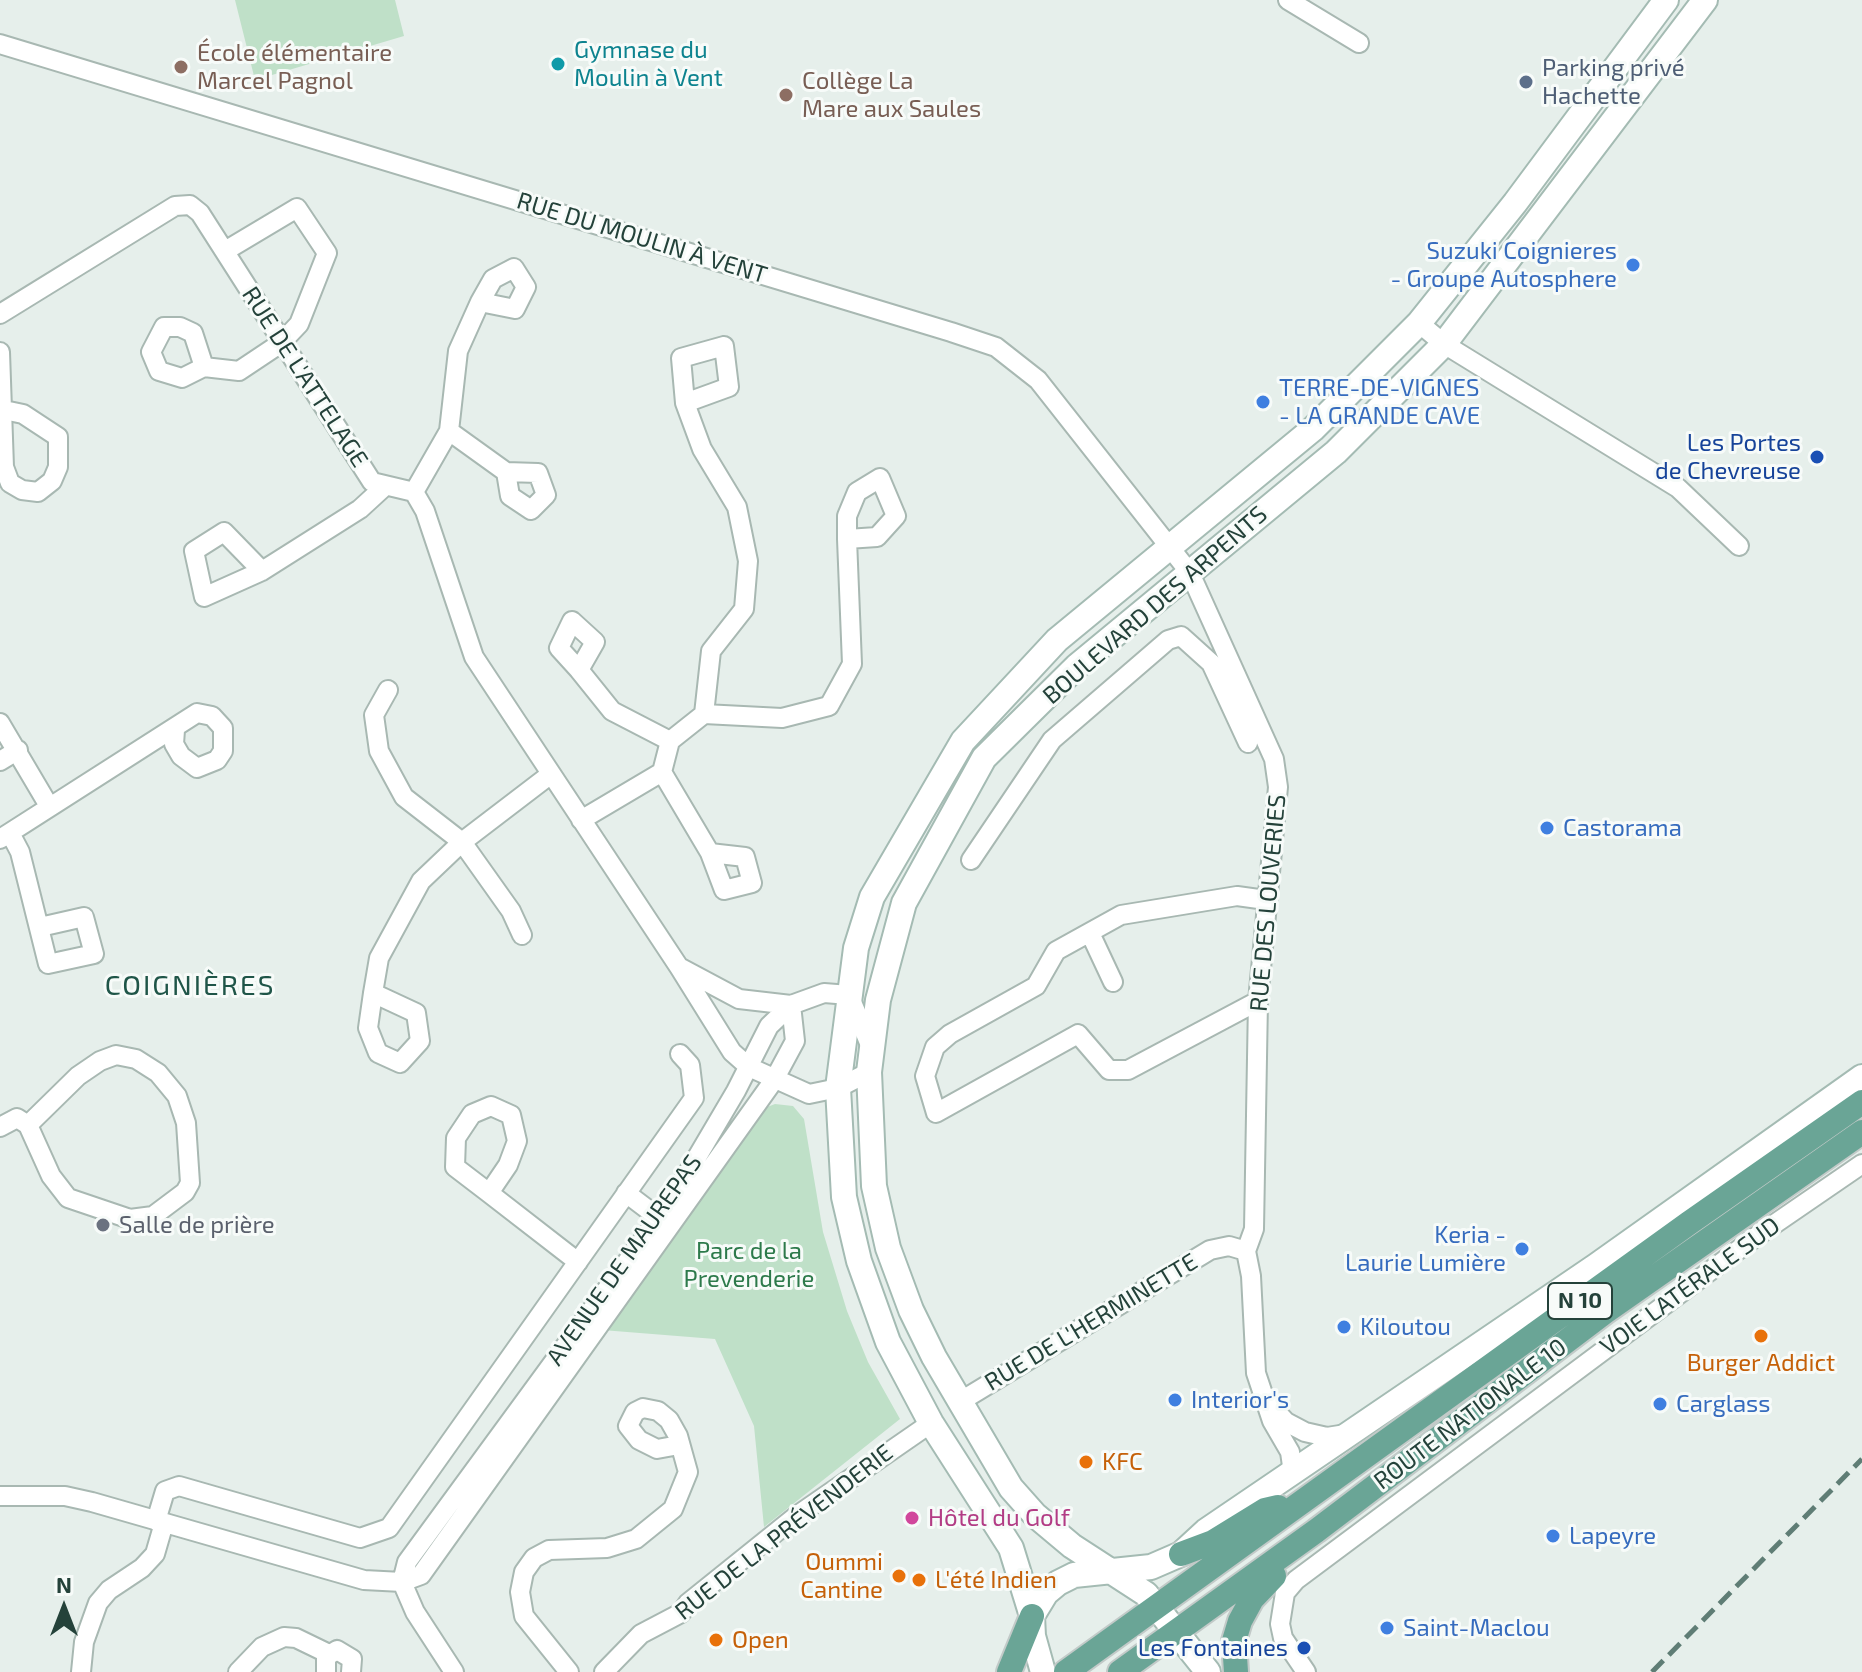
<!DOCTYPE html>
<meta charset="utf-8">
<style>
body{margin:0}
#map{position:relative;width:1862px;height:1672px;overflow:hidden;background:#e6efeb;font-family:"Exo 2",sans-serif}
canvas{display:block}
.north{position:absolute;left:24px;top:1568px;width:80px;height:80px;-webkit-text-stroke:6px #f7fbf9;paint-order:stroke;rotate:0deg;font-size:22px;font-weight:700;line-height:32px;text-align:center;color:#24423a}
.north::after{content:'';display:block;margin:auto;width:28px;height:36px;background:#24423a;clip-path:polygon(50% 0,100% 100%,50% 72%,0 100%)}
</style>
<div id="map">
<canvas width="1862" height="1672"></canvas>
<div class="north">N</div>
</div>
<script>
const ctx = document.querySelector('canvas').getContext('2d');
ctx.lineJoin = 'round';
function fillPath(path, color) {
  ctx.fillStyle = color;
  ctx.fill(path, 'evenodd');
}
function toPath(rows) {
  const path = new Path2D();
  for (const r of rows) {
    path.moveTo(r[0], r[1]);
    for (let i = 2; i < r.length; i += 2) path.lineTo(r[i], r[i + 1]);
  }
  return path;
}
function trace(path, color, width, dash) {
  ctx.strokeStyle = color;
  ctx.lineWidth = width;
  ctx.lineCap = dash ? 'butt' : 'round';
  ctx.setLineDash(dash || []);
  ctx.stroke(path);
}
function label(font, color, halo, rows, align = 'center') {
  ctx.font = font + ' "Exo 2",sans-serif';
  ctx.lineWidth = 6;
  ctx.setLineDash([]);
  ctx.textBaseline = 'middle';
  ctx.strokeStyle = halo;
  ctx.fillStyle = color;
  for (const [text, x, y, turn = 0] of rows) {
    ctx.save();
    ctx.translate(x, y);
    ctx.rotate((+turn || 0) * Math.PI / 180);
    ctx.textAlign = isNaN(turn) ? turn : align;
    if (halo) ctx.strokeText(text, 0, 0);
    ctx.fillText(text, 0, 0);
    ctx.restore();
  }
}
fillPath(toPath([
 [235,0,395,0,404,36,255,80],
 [775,1104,793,1106,804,1119,823,1232,847,1311,868,1362,900,1419,764,1527,754,1426,715,1339,602,1330,762,1109]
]), '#bfe0c8');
const street = toPath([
 [1288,0,1359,43],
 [0,44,951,332,996,347,1038,380,1190,573,1274,759,1278,787,1258,1001,1254,1229,1246,1251],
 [0,314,175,206,190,205,200,213,372,482,414,492,425,511,474,657,679,967,739,999,791,1005,824,993,849,995,870,1045],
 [1419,323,1444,344,1678,488,1739,546],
 [0,352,4,467,10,483,22,490,38,492,52,481,58,467,58,437,23,414,4,410],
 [204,367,182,378,159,371,151,352,164,327,180,327,193,333,204,367,239,371,281,343,299,324,327,253,297,208,225,251],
 [449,431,506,472,538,473,546,495,531,510,510,496,506,472],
 [414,492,449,431,458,351,480,302,493,279,514,268,526,287,515,309,480,302],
 [262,571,224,532,194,551,204,597,262,571,360,509,384,487],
 [579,670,559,648,572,621,595,642,579,670,612,711,670,741],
 [388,690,374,715,379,751,404,797,462,842,511,911,522,935],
 [704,714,782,718,829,706,852,664,847,539,877,537,896,516,880,478,857,492,847,516,847,539],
 [0,723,49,806],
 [0,761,18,750],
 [662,772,710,853,724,890,752,883,745,857,710,853],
 [581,820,662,772,670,741,704,714,711,651,744,609,748,561,737,507,702,449,685,403,729,387,724,346,681,358,685,403],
 [10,833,20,852,48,964,94,954,84,917,40,927],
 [0,839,197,713,212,716,223,728,223,751,217,760,197,768,181,756,174,744,175,730],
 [971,860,1052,740,1168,640,1181,636,1211,663,1248,743],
 [1090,933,1113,982],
 [679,967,732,1052,749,1067,809,1094,838,1088,869,1072],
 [373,993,416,1013,420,1041,400,1063,378,1053,368,1028,373,993,379,958,421,881,462,842,551,774],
 [1258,1001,1128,1070,1109,1070,1078,1034,936,1113,925,1076,935,1047,950,1034,1036,986,1056,951,1121,915,1237,896,1266,900],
 [0,1127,17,1118,28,1125,51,1176,68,1198,130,1219,153,1216,185,1192,190,1183,186,1123,177,1096,158,1073,136,1059,116,1055,100,1061,78,1076,28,1125],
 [489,1193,508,1165,517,1141,511,1115,491,1106,472,1114,456,1138,455,1167,489,1193,578,1262],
 [626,1193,659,1218],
 [961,1401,1210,1250,1229,1246,1246,1251,1251,1276,1256,1373,1272,1421,1290,1452,1293,1473],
 [1270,1405,1286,1422,1305,1432,1327,1437,1346,1434],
 [0,1496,65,1496,92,1502,364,1580,402,1582,421,1575,774,1080,795,1041,791,1005],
 [156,1521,165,1491,179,1486,360,1538,389,1528,694,1098,690,1065,680,1054],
 [402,1582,407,1562,670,1203,736,1091,769,1026,791,1005],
 [402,1582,415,1612,454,1672],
 [81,1672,84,1642,98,1603,109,1590,142,1568,155,1554,164,1523],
 [238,1672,262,1647,284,1637,296,1638,329,1654],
 [326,1672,326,1657,337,1650,352,1659,351,1672],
 [569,1672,524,1616,520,1592,524,1572,534,1558,549,1550,607,1548,636,1539,673,1509,688,1472,678,1436,669,1420,658,1411,643,1408,635,1412,628,1426,639,1440,657,1449,679,1445],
 [604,1672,641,1634,681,1613,688,1603,795,1517,931,1423],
 [1306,1672,1283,1638,1280,1624,1285,1593,1296,1580,1757,1236,1862,1164]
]);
const secondary = toPath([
 [1032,1616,1011,1548,931,1423,888,1342,859,1261,844,1197,838,1088,856,948,872,897,963,741,1057,640,1313,429,1419,323,1515,203,1666,0],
 [1043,1672,1033,1636,1032,1616,1046,1593,1058,1583,1074,1575,1151,1567,1181,1554,1206,1531,1596,1266,1862,1077],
 [1208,1672,1146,1594,1072,1546,1035,1515,1011,1488,934,1357,911,1310,888,1248,874,1186,869,1072,878,1000,904,903,984,758,1077,666,1336,452,1444,344,1705,0]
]);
const primary = toPath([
 [1181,1554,1213,1542,1265,1510,1278,1507],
 [1009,1672,1032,1616],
 [1066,1672,1689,1223,1862,1102],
 [1120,1672,1316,1531,1605,1312,1862,1132],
 [1236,1672,1234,1641,1240,1621,1252,1599,1274,1576]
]);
trace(street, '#a8b8b2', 22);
trace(secondary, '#a4bbb3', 28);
trace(primary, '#c2cac8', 28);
trace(street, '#fff', 18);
trace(secondary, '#fff', 24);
trace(primary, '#6aa596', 24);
trace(toPath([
 [1652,1672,1862,1459]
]), '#5f7d75', 5, [16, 8]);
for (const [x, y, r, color] of [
 [558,64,8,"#0f9aa8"],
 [181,67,8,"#8d6e63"],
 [1526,82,8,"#5c6f8a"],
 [786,95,8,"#8d6e63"],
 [1633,265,8,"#3f7fe0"],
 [1263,402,8,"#3f7fe0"],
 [1817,457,8,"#1a4fb4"],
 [1547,828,8,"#3f7fe0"],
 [103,1225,8,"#6b7280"],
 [1522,1249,8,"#3f7fe0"],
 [1344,1327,8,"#3f7fe0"],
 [1761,1336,8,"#e8710a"],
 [1175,1400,8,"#3f7fe0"],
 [1660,1404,8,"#3f7fe0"],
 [1086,1462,8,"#e8710a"],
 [912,1518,8,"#d1479c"],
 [1553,1536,8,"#3f7fe0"],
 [899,1576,8,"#e8710a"],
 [919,1580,8,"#e8710a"],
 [1387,1628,8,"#3f7fe0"],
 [716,1640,8,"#e8710a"],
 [1304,1648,8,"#1a4fb4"]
]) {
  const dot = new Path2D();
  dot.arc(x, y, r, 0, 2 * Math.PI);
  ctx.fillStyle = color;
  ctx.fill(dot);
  trace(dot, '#f7fbf9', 3);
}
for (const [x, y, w] of [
 [1580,1301,64]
]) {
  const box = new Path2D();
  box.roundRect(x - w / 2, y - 18, w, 36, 6);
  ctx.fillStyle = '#f7fbf9';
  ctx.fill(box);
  trace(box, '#24423a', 2);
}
label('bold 22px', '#24423a', null, [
 ["N 10",1580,1301]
]);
label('24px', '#0d838f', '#f7fbf9', [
 ["Gymnase du",574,50],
 ["Moulin à Vent",574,78]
], 'left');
label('24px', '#785e54', '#f7fbf9', [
 ["École élémentaire",197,53],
 ["Marcel Pagnol",197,81],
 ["Collège La",802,81],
 ["Mare aux Saules",802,109]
], 'left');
label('24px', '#4e5e75', '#f7fbf9', [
 ["Parking privé",1542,68],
 ["Hachette",1542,96]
], 'left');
label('24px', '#24423a', '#f7fbf9', [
 ["RUE DU MOULIN À VENT",642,238,17],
 ["RUE DE L'ATTELAGE",305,377,57],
 ["BOULEVARD DES ARPENTS",1155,605,-41],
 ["RUE DES LOUVERIES",1268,903,-85],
 ["AVENUE DE MAUREPAS",624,1260,-55],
 ["VOIE LATÉRALE SUD",1690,1286,-36],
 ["RUE DE L'HERMINETTE",1091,1322,-31],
 ["ROUTE NATIONALE 10",1470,1414,-37],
 ["RUE DE LA PRÉVENDERIE",784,1532,-38]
]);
label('24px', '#366cbe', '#f7fbf9', [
 ["Suzuki Coignieres",1617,251,"right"],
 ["- Groupe Autosphere",1617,279,"right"],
 ["TERRE-DE-VIGNES",1279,388],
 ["- LA GRANDE CAVE",1279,416],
 ["Castorama",1563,828],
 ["Keria -",1506,1235,"right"],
 ["Laurie Lumière",1506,1263,"right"],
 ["Kiloutou",1360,1327],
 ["Interior's",1191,1400],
 ["Carglass",1676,1404],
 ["Lapeyre",1569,1536],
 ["Saint-Maclou",1403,1628]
], 'left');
label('24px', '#164399', '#f7fbf9', [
 ["Les Portes",1801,443],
 ["de Chevreuse",1801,471],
 ["Les Fontaines",1288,1648]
], 'right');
label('24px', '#5b616d', '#f7fbf9', [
 ["Salle de prière",119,1225]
], 'left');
label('24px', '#2d7a4b', '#f7fbf9', [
 ["Parc de la",749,1251],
 ["Prevenderie",749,1279]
]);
label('24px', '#c56008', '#f7fbf9', [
 ["Burger Addict",1761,1363,"center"],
 ["KFC",1102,1462],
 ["Oummi",883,1562,"right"],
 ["Cantine",883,1590,"right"],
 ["L'été Indien",935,1580],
 ["Open",732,1640]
], 'left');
label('24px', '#b23c85', '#f7fbf9', [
 ["Hôtel du Golf",928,1518]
], 'left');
ctx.letterSpacing = '2px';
label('28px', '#1f5548', '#f7fbf9', [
 ["COIGNIÈRES",190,986]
]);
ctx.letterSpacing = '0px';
</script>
